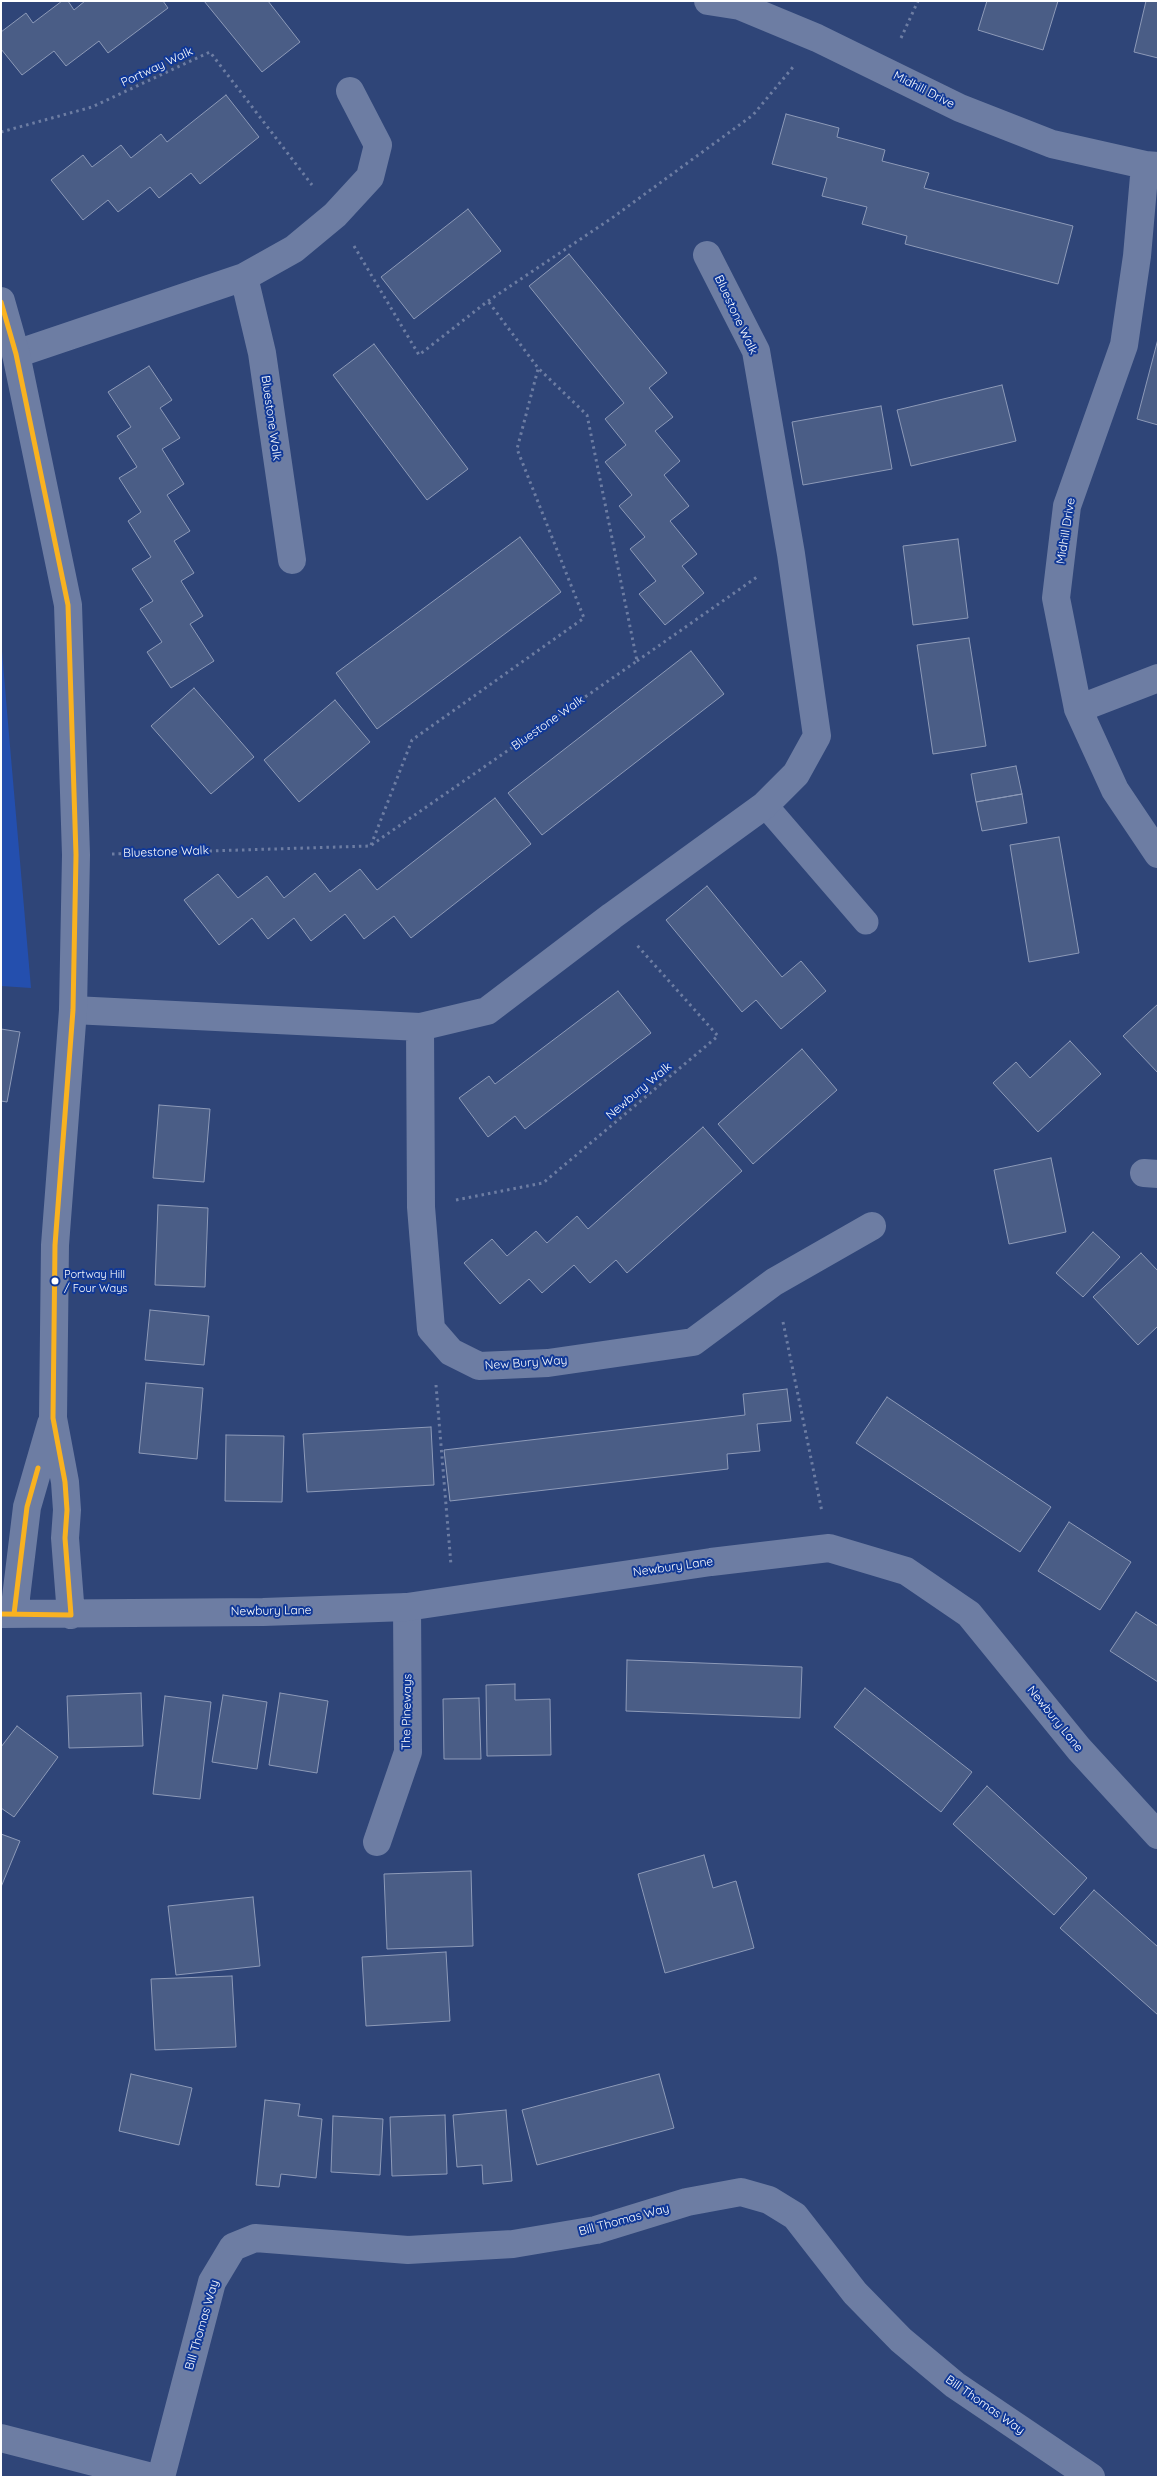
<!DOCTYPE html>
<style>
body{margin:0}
#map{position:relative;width:1159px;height:2478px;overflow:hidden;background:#2f4578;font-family:Quicksand,sans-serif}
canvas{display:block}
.frame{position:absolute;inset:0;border:2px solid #fff;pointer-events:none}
</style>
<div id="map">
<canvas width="1159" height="2478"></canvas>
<div class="frame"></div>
</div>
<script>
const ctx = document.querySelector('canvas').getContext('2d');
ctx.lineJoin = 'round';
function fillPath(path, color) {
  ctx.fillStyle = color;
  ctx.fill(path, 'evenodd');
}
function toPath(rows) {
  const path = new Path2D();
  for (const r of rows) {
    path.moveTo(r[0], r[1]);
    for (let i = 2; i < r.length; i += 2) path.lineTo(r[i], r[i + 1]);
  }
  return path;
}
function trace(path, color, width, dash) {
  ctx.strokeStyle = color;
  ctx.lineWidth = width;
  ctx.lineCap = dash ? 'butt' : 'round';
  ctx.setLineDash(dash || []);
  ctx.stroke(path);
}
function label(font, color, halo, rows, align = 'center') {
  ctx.font = font + ' Quicksand,sans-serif';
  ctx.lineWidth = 4;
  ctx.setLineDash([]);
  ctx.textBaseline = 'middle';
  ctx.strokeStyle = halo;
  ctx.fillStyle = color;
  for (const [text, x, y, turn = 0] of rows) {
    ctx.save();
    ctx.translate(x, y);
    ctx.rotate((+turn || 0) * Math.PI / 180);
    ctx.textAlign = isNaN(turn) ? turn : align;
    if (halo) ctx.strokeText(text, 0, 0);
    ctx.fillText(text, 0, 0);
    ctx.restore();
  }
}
fillPath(toPath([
 [1,639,8,723,31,988,1,986]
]), '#244fae');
const building = toPath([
 [62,1,68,1,74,10,85,1,163,1,168,8,108,53,99,41,66,66,54,51,22,75,1,49,1,32,26,13,33,23,62,1],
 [204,1,268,1,300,42,262,72,204,1],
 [987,1,1058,1,1043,50,978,30,987,1],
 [1146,1,1158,1,1158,58,1134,52,1146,1],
 [226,95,259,137,200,184,191,173,159,198,150,187,118,212,108,200,83,220,51,180,83,155,92,167,121,145,131,158,161,134,167,142,226,95],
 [786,114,839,128,837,137,885,150,882,161,929,173,924,188,1073,226,1058,284,905,244,907,236,862,224,867,207,822,196,827,178,772,164,786,114],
 [468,209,501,251,414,319,381,277,468,209],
 [569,254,667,373,649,388,673,417,655,431,680,461,664,475,689,506,670,521,697,554,682,566,704,593,665,625,639,594,656,581,630,549,645,537,619,506,632,495,605,462,626,445,605,419,624,403,529,286,569,254],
 [1158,339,1158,425,1137,419,1158,339],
 [374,344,468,469,427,500,333,375,374,344],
 [149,366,172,400,160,408,180,438,162,449,184,484,167,495,190,531,174,541,194,573,181,581,203,616,190,624,214,661,171,688,147,652,162,642,140,609,153,601,132,569,151,557,128,521,141,512,119,478,137,467,117,436,131,427,108,392,149,366],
 [1002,385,1016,441,911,466,897,410,1002,385],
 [881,406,892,469,803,485,792,422,881,406],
 [520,537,561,592,377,729,336,673,520,537],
 [958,539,968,618,913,625,903,546,958,539],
 [969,638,986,746,933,754,917,645,969,638],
 [691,651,724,694,542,835,508,793,691,651],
 [194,688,254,757,211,794,151,726,194,688],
 [335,700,370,742,299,802,264,760,335,700],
 [1016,766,1022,794,976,802,971,774,1016,766],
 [1022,794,1027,823,982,831,976,802,1022,794],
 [495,798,531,844,411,938,394,916,364,939,345,914,311,941,294,918,268,939,252,918,219,945,184,900,218,874,238,898,267,876,284,898,315,873,330,892,360,869,377,890,495,798],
 [1059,837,1079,953,1029,962,1010,845,1059,837],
 [707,886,782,977,801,961,826,991,781,1029,756,1000,742,1012,666,920,707,886],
 [618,991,651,1033,525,1129,515,1116,488,1137,459,1098,489,1076,495,1084,618,991],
 [1158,1004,1158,1073,1123,1036,1158,1004],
 [1,1029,20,1032,7,1102,1,1101,1,1029],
 [1070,1041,1101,1074,1038,1132,993,1083,1016,1062,1030,1078,1070,1041],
 [802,1049,837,1090,753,1164,718,1124,802,1049],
 [159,1105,210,1109,204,1182,153,1178,159,1105],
 [703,1127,742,1171,627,1273,616,1260,590,1283,574,1265,542,1293,529,1279,500,1304,464,1263,492,1239,507,1256,536,1231,547,1243,577,1216,588,1229,703,1127],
 [1051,1158,1066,1232,1009,1244,994,1170,1051,1158],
 [158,1205,208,1208,205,1287,155,1285,158,1205],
 [1093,1232,1120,1257,1083,1297,1056,1273,1093,1232],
 [1141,1253,1158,1271,1158,1326,1138,1345,1093,1297,1141,1253],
 [150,1310,209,1316,204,1365,145,1360,150,1310],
 [146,1383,203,1388,197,1459,139,1453,146,1383],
 [787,1389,791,1421,757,1424,760,1451,727,1454,728,1469,450,1501,444,1450,745,1415,743,1394,787,1389],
 [887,1397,1051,1507,1020,1552,856,1443,887,1397],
 [431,1427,434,1485,307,1492,303,1434,431,1427],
 [226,1435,284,1436,282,1502,225,1501,226,1435],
 [1069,1522,1131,1562,1100,1610,1038,1571,1069,1522],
 [1136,1612,1158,1626,1158,1682,1110,1651,1136,1612],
 [627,1660,802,1667,800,1718,626,1711,627,1660],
 [515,1684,515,1700,550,1699,551,1755,487,1756,486,1685,515,1684],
 [865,1688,972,1772,941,1812,834,1727,865,1688],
 [141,1693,143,1746,69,1748,67,1696,141,1693],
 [280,1693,328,1701,317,1773,269,1765,280,1693],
 [223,1695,267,1702,257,1769,212,1762,223,1695],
 [165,1696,211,1702,200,1799,153,1794,165,1696],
 [479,1698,481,1759,444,1759,443,1699,479,1698],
 [17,1726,58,1757,14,1817,1,1808,1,1747,17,1726],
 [987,1786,1087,1878,1054,1915,953,1824,987,1786],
 [1,1834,20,1841,1,1887,1,1834],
 [704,1855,713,1888,736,1881,754,1948,665,1973,638,1874,704,1855],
 [471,1871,473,1946,387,1949,384,1874,471,1871],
 [1094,1890,1158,1947,1158,2015,1060,1928,1094,1890],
 [253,1897,260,1966,176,1975,168,1906,253,1897],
 [446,1952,450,2021,366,2026,362,1957,446,1952],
 [232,1976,236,2047,155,2050,151,1979,232,1976],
 [131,2074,192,2088,179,2145,119,2131,131,2074],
 [659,2074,674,2128,537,2165,522,2110,659,2074],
 [265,2100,300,2104,298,2116,322,2119,316,2178,281,2174,279,2187,256,2185,265,2100],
 [506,2110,512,2181,483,2184,482,2165,457,2167,453,2115,506,2110],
 [445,2115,447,2174,392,2176,390,2117,445,2115],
 [333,2116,383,2119,380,2175,331,2172,333,2116]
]);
fillPath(building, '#4a5d86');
trace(building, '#8d9ab8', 1);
trace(toPath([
 [901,38,918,1],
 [1,132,92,107,210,52,312,185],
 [354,246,419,355,488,301,612,218,753,115,793,67],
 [637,661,757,577],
 [371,845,412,740,584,618,517,449,538,369],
 [112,854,370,846,637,661,587,415,538,368,488,301],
 [456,1200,543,1183,718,1036,635,943],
 [783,1322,822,1512],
 [436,1385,451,1565]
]), '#6d7da3', 3, [2.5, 4]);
trace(toPath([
 [765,805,866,922]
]), '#6d7da3', 25);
trace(toPath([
 [708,1,740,6,817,38,960,108,1052,144,1145,165,1158,166],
 [1145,165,1137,256,1124,345,1067,506,1056,598,1078,709,1115,790,1158,854],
 [244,277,262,353,292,560],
 [16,354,244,277,294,249,335,215,370,177,378,145,350,91],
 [1078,709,1158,678],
 [73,1010,420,1027,487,1011,612,916,765,805,796,774,817,736,791,554,756,351,707,255],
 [420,1027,421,1207,431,1329,451,1352,479,1366,548,1363,693,1342,774,1282,872,1226],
 [1144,1173,1158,1174],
 [377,1842,408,1752,407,1607],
 [1,2438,152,2477],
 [161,2477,212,2282,233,2247,255,2238,408,2250,513,2244,596,2230,687,2202,741,2192,769,2200,795,2216,855,2293,901,2340,955,2385,1091,2477]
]), '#6d7da3', 28);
trace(toPath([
 [1,301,16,354,68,605,76,855,73,1010,55,1245,53,1418,65,1482,67,1510,65,1538,71,1615],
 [1,1614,263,1612,407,1607,711,1562,829,1548,906,1571,969,1614,1079,1749,1158,1835],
 [14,1614,27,1507,51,1424]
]), '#6d7da3', 28);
trace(toPath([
 [1,302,16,354,68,605,76,855,73,1010,55,1245,53,1418,65,1482,67,1510,65,1538,71,1615,1,1614],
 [14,1614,27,1507,38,1468]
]), '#f9b220', 5);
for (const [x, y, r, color] of [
 [55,1281,4.5,"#fff"]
]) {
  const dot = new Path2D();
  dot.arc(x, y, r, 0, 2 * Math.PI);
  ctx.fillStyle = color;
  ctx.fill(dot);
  trace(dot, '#103897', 2);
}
label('11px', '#fff', '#103897', [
 ["Portway Hill",64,1275],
 ["/ Four Ways",64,1289]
], 'left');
label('12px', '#fff', '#103897', [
 ["Portway Walk",157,67,-25],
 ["Midhill Drive",924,90,27],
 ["Bluestone Walk",736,315,65],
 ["Bluestone Walk",271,418,82],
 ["Midhill Drive",1066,531,-81],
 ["Bluestone Walk",548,723,-35],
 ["Bluestone Walk",166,852,-2],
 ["Newbury Walk",639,1091,-40],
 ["New Bury Way",526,1363,-4],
 ["Newbury Lane",673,1567,-8],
 ["Newbury Lane",271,1611,-1],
 ["The Pineways",407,1712,-89],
 ["Newbury Lane",1055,1719,51],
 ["Bill Thomas Way",624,2220,-15],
 ["Bill Thomas Way",202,2325,-74],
 ["Bill Thomas Way",985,2405,35]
]);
</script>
